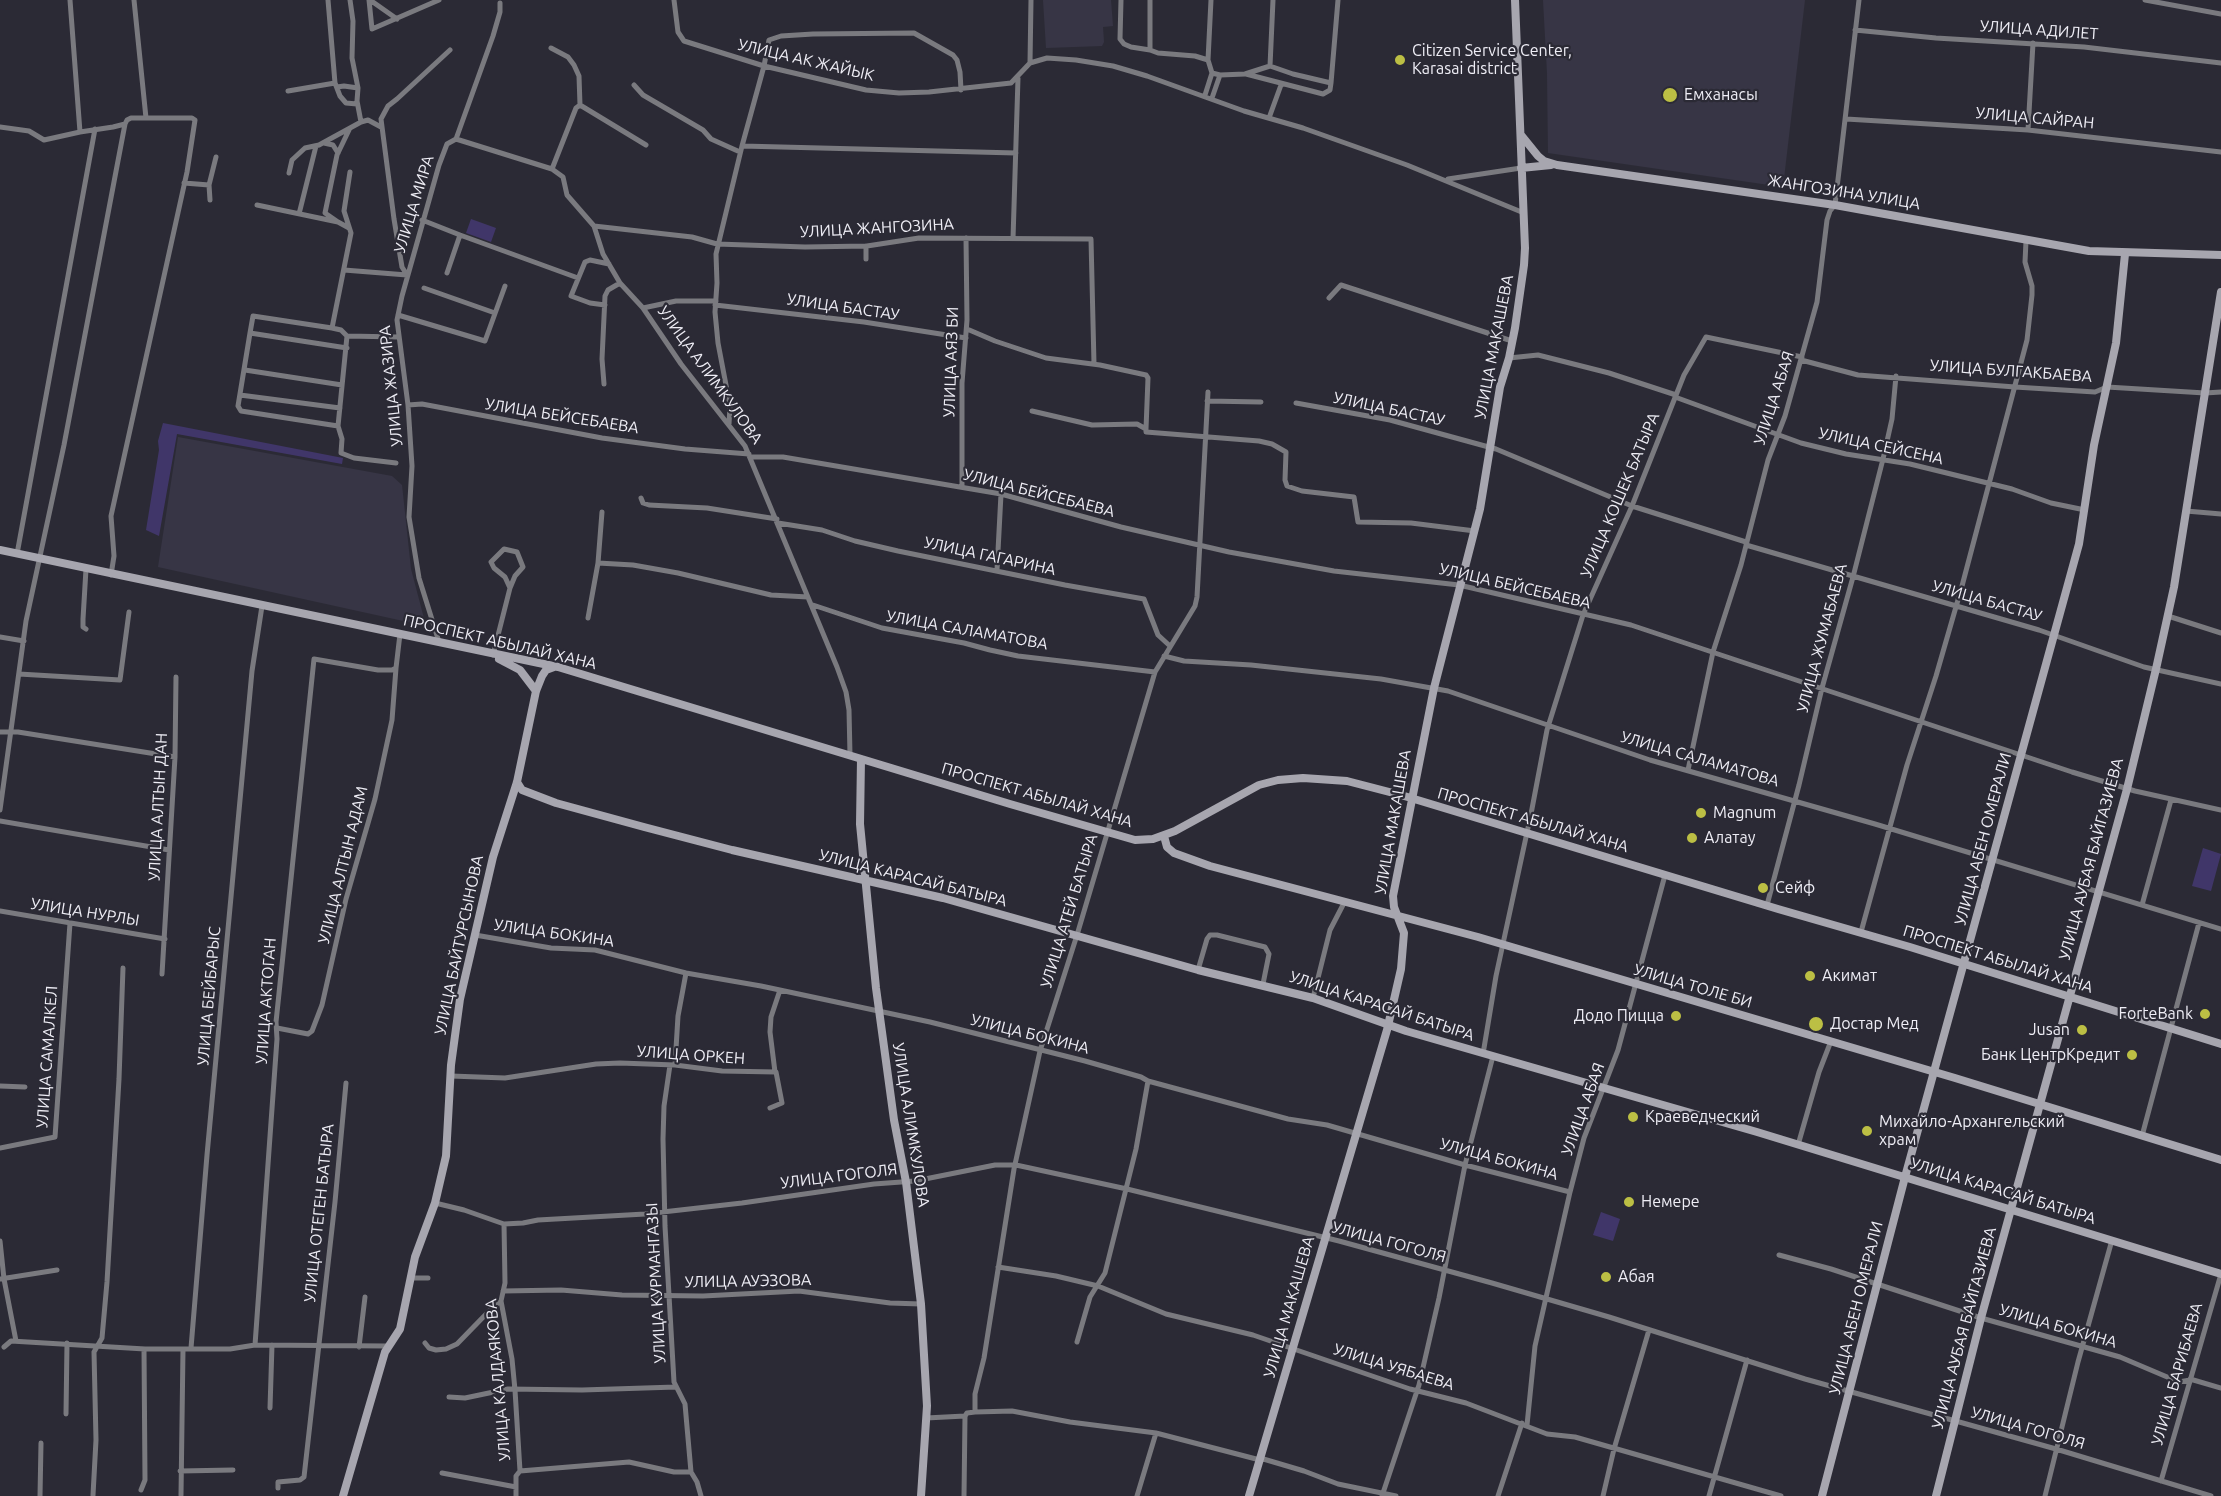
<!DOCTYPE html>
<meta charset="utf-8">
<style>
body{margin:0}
canvas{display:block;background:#2b2a35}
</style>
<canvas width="2221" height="1496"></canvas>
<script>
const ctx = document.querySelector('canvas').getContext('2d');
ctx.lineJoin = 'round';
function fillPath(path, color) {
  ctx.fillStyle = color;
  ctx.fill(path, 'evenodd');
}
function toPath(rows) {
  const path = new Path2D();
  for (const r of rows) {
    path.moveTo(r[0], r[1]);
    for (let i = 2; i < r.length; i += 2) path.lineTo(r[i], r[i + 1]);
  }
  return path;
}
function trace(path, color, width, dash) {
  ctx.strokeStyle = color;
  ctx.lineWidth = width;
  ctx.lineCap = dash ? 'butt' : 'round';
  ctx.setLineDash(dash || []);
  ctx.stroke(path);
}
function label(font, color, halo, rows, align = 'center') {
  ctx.font = font + ' Ubuntu,sans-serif';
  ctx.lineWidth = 4.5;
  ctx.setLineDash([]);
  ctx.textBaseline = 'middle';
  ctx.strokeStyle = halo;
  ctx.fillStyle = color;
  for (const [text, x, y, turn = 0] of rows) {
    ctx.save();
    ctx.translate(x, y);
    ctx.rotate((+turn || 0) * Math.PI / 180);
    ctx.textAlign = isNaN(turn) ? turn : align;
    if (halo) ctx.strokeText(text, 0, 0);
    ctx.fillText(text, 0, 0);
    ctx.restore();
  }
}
fillPath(toPath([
 [1043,0,1111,0,1113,26,1103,27,1104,42,1102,46,1046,48],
 [1543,0,1805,0,1783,187,1548,153,1547,73],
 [178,437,392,476,402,485,411,569,426,626,158,567]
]), '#373545');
fillPath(toPath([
 [471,219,496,228,491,242,466,233],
 [163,423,343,458,342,464,177,434,159,536,146,530,159,450,158,441],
 [2203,848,2221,854,2211,891,2192,886],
 [1601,1212,1620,1219,1613,1241,1593,1235]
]), '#403669');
trace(toPath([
 [70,0,80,132],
 [134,0,146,118],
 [328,0,335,83,340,96,346,103,357,104],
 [350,0,353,21,352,58,358,88,357,101,361,122],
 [369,0,372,29,439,0],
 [370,0,397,19],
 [674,0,678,32,684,41,764,66,866,90,899,93,929,92,1011,83,1030,63],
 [1121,0,1120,39,1124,44,1131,47,1150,50],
 [1150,0,1150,50,1158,53,1195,56,1208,60],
 [1211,0,1208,60,1212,73,1220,75,1245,74,1270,66,1273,0],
 [2145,0,2221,14],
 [1855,30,1936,38,2084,47,2221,63],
 [551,48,568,57,574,65,579,76,580,105],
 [1030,63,1047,58,1076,60,1113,66,1147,76,1244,111,1303,128,1407,165,1524,213],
 [1030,63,1031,0],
 [1270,66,1293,74,1331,83,1338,0],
 [1246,74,1323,94,1330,90,1331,83],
 [634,85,643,95,703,130,711,139,740,152],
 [337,87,344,86,358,88],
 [288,91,335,83],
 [1205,95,1212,73],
 [1212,98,1220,75],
 [1269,118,1281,85],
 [1846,119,2028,130,2221,152],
 [0,127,29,131,44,140,80,132,113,127,125,124,127,120,131,118,192,118,195,120,187,172,111,516,114,556,111,575],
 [2028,130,2033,43],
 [456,139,493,36,500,12,500,3],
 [324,143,333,145,338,153],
 [742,146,1016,153],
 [552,169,576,108,580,105,646,145],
 [350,172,344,211,351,233,332,328,341,330,347,336,398,337],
 [289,173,292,160,305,148,319,145,361,122,368,120,381,127],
 [1448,179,1521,168],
 [184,183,209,185,216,157],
 [209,185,210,200],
 [257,205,338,222,349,228],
 [299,214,316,146],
 [422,220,460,235,447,273],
 [338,222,325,213,337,155,349,130],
 [594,226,692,237,717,244,805,247,867,246,919,238,1091,239,1094,364],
 [460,235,578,278],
 [1013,239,1018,78],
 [866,259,866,246],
 [344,270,407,275],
 [407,275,402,267,394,219,381,119,388,106,397,99,450,50],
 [424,288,495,313],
 [1329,298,1341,285,1512,341],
 [605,305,590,303,571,296,585,262,590,260,609,264],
 [715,305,864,322,966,338],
 [643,308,676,301,716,301],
 [398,315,485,341,505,286],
 [967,329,995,341,1046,358,1100,365,1146,375,1148,378,1146,429],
 [250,333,253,316,332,328],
 [347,336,338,426,342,439,341,453,354,458,396,463],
 [1509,358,1538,355,1609,373,1676,395],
 [1801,360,1858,375,2015,387,2095,392,2107,387,2205,393,2221,392],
 [245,370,342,385],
 [604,384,602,359,605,296,608,290,620,283],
 [240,395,340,408],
 [1675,397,1801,443,1846,454,1910,464,2012,489,2051,503,2085,510],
 [1207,401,1261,402],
 [1296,403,1390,420,1496,449,1632,506,1746,542],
 [408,405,422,404,602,438,685,449,749,454],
 [1032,411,1092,425,1137,424,1146,429,1146,432,1259,441,1272,444,1286,452,1285,480,1287,486,1302,491,1354,497,1358,522,1411,523,1475,531],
 [729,424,730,406,718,343,715,312,717,283,716,254,742,146,764,66,769,40,781,36,813,34,914,33,953,55,957,60,960,72,961,90],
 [338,426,241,411,238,406,250,333,347,348],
 [751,457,783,457,1001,494,1121,527,1229,552,1334,571,1459,585,1631,625,2072,772,2135,791,2221,810],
 [962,487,962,383,967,320,966,238],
 [641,498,643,503,649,505,707,508,777,519],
 [2186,511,2221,514],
 [778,523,822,530,855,541,898,551,1065,585,1144,599,1158,635,1170,646],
 [1746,545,2039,630,2144,667,2221,684],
 [17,554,95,129],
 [598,563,633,565,678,573,771,595,808,597],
 [997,570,1001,494],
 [813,605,882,628,964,643,990,650,1018,656,1155,672],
 [2168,616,2221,633],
 [588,618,598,563,602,512],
 [86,629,83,627,83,619,86,569],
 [0,637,24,641],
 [439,642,419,578,409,517,412,466,408,405,397,320,402,296,439,165,447,144,456,139,552,169,563,177,567,195,594,226,603,254,620,283,643,308,681,364,745,446,837,667,846,692,849,710,850,755],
 [493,655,510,588,505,577,494,568,491,562,504,549,517,552,523,567,515,576,510,588],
 [1164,656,1184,661,1251,665,1381,679,1448,691,1650,760,1875,824,2221,929],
 [19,674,120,680,129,612],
 [0,732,18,732,175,757],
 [1688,770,1713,652,1741,565,1768,460,1785,416,1817,302,1827,220,1830,211,1835,205,1859,0],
 [0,810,26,621,64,445,125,124],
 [0,821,169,850],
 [1767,905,1799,785,1822,688,1853,577,1883,459,1892,419,1896,376],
 [2142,905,2171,800],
 [0,911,165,939],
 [1861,932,1907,765,1936,676,1962,586,2027,340,2032,295,2032,286,2025,262,2026,241],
 [475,935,551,948,595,950,686,973,761,986,930,1022,1085,1061,1141,1077,1148,1081,1288,1119,1327,1125,1465,1165,1570,1192],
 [1198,970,1207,939,1210,935,1217,935,1265,947,1269,954,1263,984],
 [162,974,175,757,176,677],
 [1313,998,1330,930,1344,903],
 [277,1028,308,1034,312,1031,322,1005,346,899,375,799,392,720,396,668],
 [1483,1054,1496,976,1531,814,1547,730,1583,615,1632,506,1684,375,1706,337,1802,357],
 [670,1065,664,1106,663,1139,665,1226,674,1382,685,1404,691,1472,697,1482,701,1496],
 [675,1065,678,1016,686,973],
 [775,1072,770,1032,771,1017,780,990],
 [451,1076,505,1078,596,1064,620,1063,675,1065,722,1071,776,1072,782,1103,770,1108],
 [0,1086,25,1087],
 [2142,1136,2199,923],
 [1798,1145,1819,1072,1831,1041],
 [0,1148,55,1137,70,923],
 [435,1203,464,1210,504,1224,523,1223,538,1220,645,1214,742,1203,874,1184,915,1181,995,1165,1016,1165,1127,1189,1339,1241,1492,1283,1609,1317,1805,1379,2056,1449,2211,1496],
 [504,1224,505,1283,501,1301,512,1359,515,1390,520,1471,516,1476,516,1496],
 [0,1241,4,1279,16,1341],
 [1779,1255,1831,1269,1981,1318,2120,1357,2179,1382,2190,1380],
 [998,1267,1056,1276,1098,1286,1166,1314,1253,1335,1410,1389,1466,1403,1547,1434,1575,1437,1781,1496],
 [410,1278,428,1278],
 [0,1279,57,1270],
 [503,1291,561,1290,622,1295,703,1296,799,1291,890,1303,921,1304],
 [1077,1342,1090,1297,1105,1273,1136,1149,1148,1081],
 [425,1343,429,1348,436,1350,446,1349,457,1344,493,1307,501,1301],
 [255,1345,277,1039,276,1022,314,659,378,670,392,670,396,668,400,634],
 [4,1347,11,1341,145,1349,230,1349,255,1345,387,1346],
 [359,1347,365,1297],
 [191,1348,207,1155,252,671,262,606],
 [2190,1379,2221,1388],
 [449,1397,465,1398,508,1389,582,1390,676,1387],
 [270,1408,272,1345],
 [975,1412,975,1394,984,1358,1014,1169,1040,1051,1077,935,1155,672,1195,606,1197,597,1208,392],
 [66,1414,67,1343],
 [926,1418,965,1416,967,1413,975,1412,1012,1411,1070,1422,1156,1433,1260,1460],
 [1527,1425,1535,1346,1570,1192,1584,1138,1618,1050,1665,875],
 [1260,1458,1304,1471,1338,1484,1396,1496],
 [180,1471,233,1470],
 [520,1471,629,1462,674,1472,691,1472],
 [442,1473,516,1487],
 [2161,1481,2221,1274],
 [278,1488,278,1482,300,1480,304,1477,335,1202,346,1083],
 [141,1490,145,1480,144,1349],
 [93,1495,96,1440,94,1352,102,1338,107,1282,119,1079,123,968],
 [181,1495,183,1349],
 [40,1496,41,1443],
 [964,1496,965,1416],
 [1137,1496,1156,1433],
 [1382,1496,1419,1385,1439,1298,1465,1165,1493,1056],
 [1498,1496,1522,1423],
 [1603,1496,1614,1449,1649,1330],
 [1709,1496,1747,1360],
 [2045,1496,2078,1362,2112,1240]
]), '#7a7a7f', 5);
trace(toPath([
 [1521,135,1538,156,1544,161,1557,165,1835,205,2089,251,2221,255],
 [1521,168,1551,165],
 [0,550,558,667,1010,804,1135,840,1153,839,1175,831,1259,785,1278,780,1303,778,1347,781,1401,795,1778,909,1910,947,2221,1044],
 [499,659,520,670,536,691],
 [861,759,860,824,876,988,894,1120,906,1182,921,1304,927,1406,921,1496],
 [517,782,522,790,556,803,644,827,732,850,943,898,1198,970,1313,998,1406,1031,1757,1132,2221,1274],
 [1164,836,1167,847,1174,853,1210,866,1478,937,1955,1078,2221,1160],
 [343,1496,385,1352,400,1329,415,1257,435,1203,446,1156,451,1065,460,999,493,857,517,782,536,691,542,676,546,670,554,667],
 [1249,1496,1387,1030,1401,969,1404,933,1394,907,1393,896,1434,688,1480,509,1500,387,1509,358,1515,328,1524,265,1525,248,1515,0],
 [1822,1496,1905,1177,2079,544,2094,445,2116,343,2125,254],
 [1936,1496,1981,1318,2127,789,2156,669,2174,587,2221,292]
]), '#a7a6af', 8);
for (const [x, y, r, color] of [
 [1400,60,6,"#bcbf44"],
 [1670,95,8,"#bcbf44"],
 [1701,813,6,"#bcbf44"],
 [1692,838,6,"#bcbf44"],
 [1763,888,6,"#bcbf44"],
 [1810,976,6,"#bcbf44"],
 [2205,1014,6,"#bcbf44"],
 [1676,1016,6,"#bcbf44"],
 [1816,1024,8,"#bcbf44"],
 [2082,1030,6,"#bcbf44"],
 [2132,1055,6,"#bcbf44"],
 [1633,1117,6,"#bcbf44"],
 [1867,1131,6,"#bcbf44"],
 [1629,1202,6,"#bcbf44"],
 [1606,1277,6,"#bcbf44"]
]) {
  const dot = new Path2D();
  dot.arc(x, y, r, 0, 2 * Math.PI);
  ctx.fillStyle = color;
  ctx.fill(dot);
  trace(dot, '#2b2a35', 2);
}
label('16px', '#eeedf5', '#2b2a35', [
 ["УЛИЦА АДИЛЕТ",2039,30,4],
 ["УЛИЦА АК ЖАЙЫК",806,60,13],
 ["УЛИЦА САЙРАН",2035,118,5],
 ["ЖАНГОЗИНА УЛИЦА",1844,192,9],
 ["УЛИЦА МИРА",414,204,-73],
 ["УЛИЦА ЖАНГОЗИНА",877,228,-3],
 ["УЛИЦА БАСТАУ",843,307,8],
 ["УЛИЦА МАКАШЕВА",1494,347,-79],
 ["УЛИЦА АЯЗ БИ",951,362,-88],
 ["УЛИЦА БУЛГАКБАЕВА",2011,371,4],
 ["УЛИЦА АЛИМКУЛОВА",710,375,54],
 ["УЛИЦА ЖАЗИРА",391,386,-96],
 ["УЛИЦА АБАЯ",1774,398,-72],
 ["УЛИЦА БАСТАУ",1389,409,12],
 ["УЛИЦА БЕЙСЕБАЕВА",562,416,9],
 ["УЛИЦА СЕЙСЕНА",1881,446,12],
 ["УЛИЦА БЕЙСЕБАЕВА",1039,493,14],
 ["УЛИЦА КОШЕК БАТЫРА",1620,495,-67],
 ["УЛИЦА ГАГАРИНА",990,556,12],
 ["УЛИЦА БЕЙСЕБАЕВА",1515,586,13],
 ["УЛИЦА БАСТАУ",1987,601,16],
 ["УЛИЦА САЛАМАТОВА",967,630,10],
 ["УЛИЦА ЖУМАБАЕВА",1822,638,-75],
 ["ПРОСПЕКТ АБЫЛАЙ ХАНА",500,642,13],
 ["УЛИЦА САЛАМАТОВА",1700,759,16],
 ["ПРОСПЕКТ АБЫЛАЙ ХАНА",1037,795,16],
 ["УЛИЦА АЛТЫН ДАН",158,807,-87],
 ["ПРОСПЕКТ АБЫЛАЙ ХАНА",1533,820,16],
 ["УЛИЦА МАКАШЕВА",1393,822,-80],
 ["УЛИЦА АБЕН ОМЕРАЛИ",1983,839,-75],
 ["УЛИЦА АУБАЯ БАЙГАЗИЕВА",2091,859,-75],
 ["УЛИЦА АЛТЫН АДАМ",343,865,-76],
 ["УЛИЦА КАРАСАЙ БАТЫРА",913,878,14],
 ["УЛИЦА АТЕЙ БАТЫРА",1069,911,-73],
 ["УЛИЦА НУРЛЫ",85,912,9],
 ["УЛИЦА БОКИНА",554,933,8],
 ["УЛИЦА БАЙТУРСЫНОВА",459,945,-78],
 ["ПРОСПЕКТ АБЫЛАЙ ХАНА",1998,959,17],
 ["УЛИЦА ТОЛЕ БИ",1693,986,16],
 ["УЛИЦА БЕЙБАРЫС",209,996,-85],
 ["УЛИЦА АКТОГАН",266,1001,-86],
 ["УЛИЦА КАРАСАЙ БАТЫРА",1382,1006,18],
 ["УЛИЦА БОКИНА",1030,1034,14],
 ["УЛИЦА ОРКЕН",691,1055,4],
 ["УЛИЦА САМАЛКЕЛ",47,1057,-86],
 ["УЛИЦА АБАЯ",1583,1109,-70],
 ["УЛИЦА АЛИМКУЛОВА",911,1125,81],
 ["УЛИЦА БОКИНА",1499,1159,15],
 ["УЛИЦА ГОГОЛЯ",839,1176,-7],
 ["УЛИЦА КАРАСАЙ БАТЫРА",2003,1191,17],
 ["УЛИЦА ОТЕГЕН БАТЫРА",319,1213,-84],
 ["УЛИЦА ГОГОЛЯ",1389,1242,15],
 ["УЛИЦА АУЭЗОВА",748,1281,-1],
 ["УЛИЦА КУРМАНГАЗЫ",656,1283,-93],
 ["УЛИЦА МАКАШЕВА",1289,1307,-74],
 ["УЛИЦА АБЕН ОМЕРАЛИ",1856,1308,-76],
 ["УЛИЦА БОКИНА",2058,1326,16],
 ["УЛИЦА АУБАЯ БАЙГАЗИЕВА",1964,1328,-75],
 ["УЛИЦА УЯБАЕВА",1394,1367,17],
 ["УЛИЦА БАРИБАЕВА",2177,1374,-74],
 ["УЛИЦА КАЛДАЯКОВА",498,1380,-95],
 ["УЛИЦА ГОГОЛЯ",2028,1428,16]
]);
label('16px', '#eeedf5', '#2b2a35', [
 ["Citizen Service Center,",1412,51],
 ["Karasai district",1412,69],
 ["Емханасы",1684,95],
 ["Magnum",1713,813],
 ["Алатау",1704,838],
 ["Сейф",1775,888],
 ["Акимат",1822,976],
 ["ForteBank",2193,1014,"right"],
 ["Додо Пицца",1664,1016,"right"],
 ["Достар Мед",1830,1024],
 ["Jusan",2070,1030,"right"],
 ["Банк ЦентрКредит",2120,1055,"right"],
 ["Краеведческий",1645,1117],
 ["Михайло-Архангельский",1879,1122],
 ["храм",1879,1140],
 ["Немере",1641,1202],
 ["Абая",1618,1277]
], 'left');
</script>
